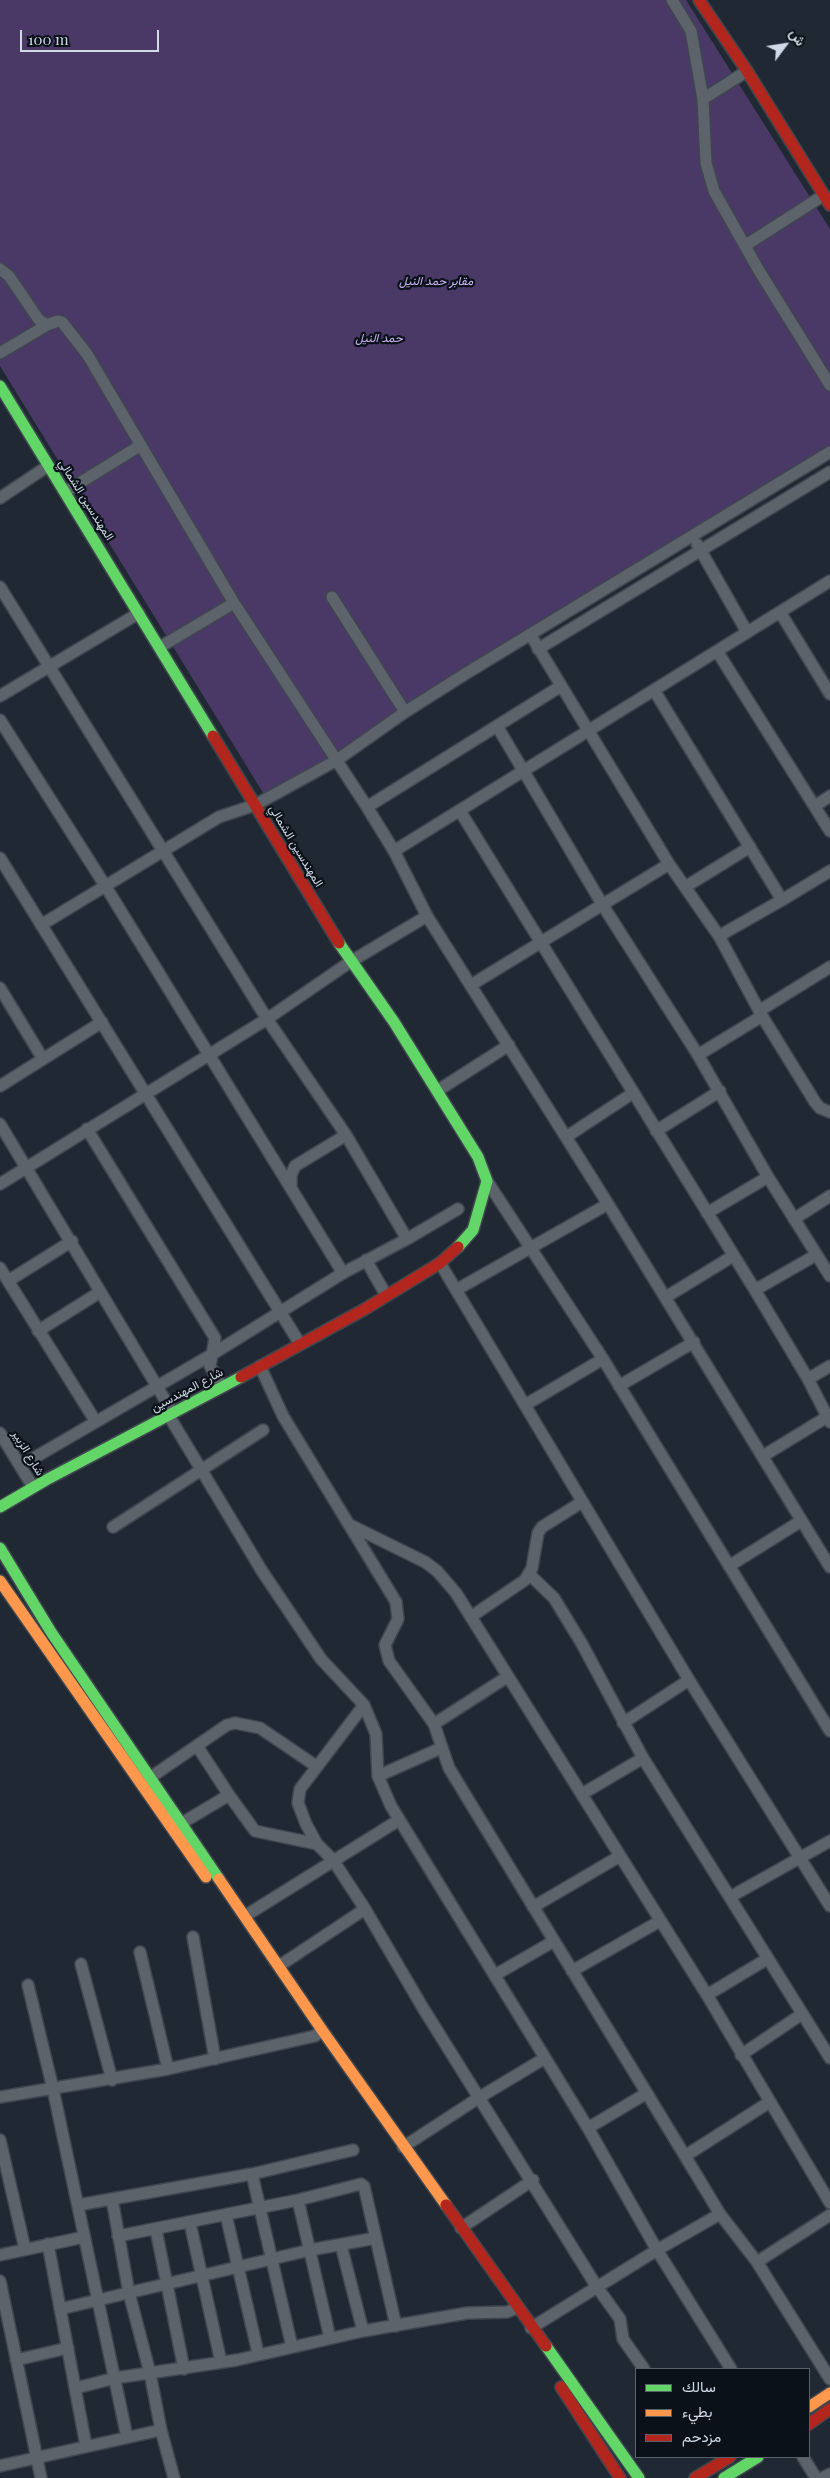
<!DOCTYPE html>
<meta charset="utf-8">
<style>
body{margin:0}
#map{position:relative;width:830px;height:2478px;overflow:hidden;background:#202933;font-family:"Playfair Display",Vazirmatn,serif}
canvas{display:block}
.legend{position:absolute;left:635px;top:2368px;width:175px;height:90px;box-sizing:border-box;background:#0a1119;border:1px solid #59616b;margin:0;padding:6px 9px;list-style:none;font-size:15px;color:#cfdae6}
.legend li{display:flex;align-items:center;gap:10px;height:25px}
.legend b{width:25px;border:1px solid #59616b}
.north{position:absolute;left:760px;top:20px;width:50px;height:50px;-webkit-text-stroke:4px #0a1119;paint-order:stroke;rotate:59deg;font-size:14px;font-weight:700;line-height:20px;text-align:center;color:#cfdae6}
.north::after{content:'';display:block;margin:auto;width:18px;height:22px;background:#cfdae6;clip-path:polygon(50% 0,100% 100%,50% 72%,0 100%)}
.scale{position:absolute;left:20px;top:30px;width:139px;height:22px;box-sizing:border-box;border:2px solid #cfdae6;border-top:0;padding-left:6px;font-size:15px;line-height:18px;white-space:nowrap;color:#cfdae6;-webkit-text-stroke:4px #0a1119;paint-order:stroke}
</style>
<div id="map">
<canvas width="830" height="2478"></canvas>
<ul class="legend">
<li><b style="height:6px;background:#63d668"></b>سالك</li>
<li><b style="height:6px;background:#ff974d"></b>بطيء</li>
<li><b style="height:6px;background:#b3261e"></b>مزدحم</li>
</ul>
<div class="north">ش</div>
<div class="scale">100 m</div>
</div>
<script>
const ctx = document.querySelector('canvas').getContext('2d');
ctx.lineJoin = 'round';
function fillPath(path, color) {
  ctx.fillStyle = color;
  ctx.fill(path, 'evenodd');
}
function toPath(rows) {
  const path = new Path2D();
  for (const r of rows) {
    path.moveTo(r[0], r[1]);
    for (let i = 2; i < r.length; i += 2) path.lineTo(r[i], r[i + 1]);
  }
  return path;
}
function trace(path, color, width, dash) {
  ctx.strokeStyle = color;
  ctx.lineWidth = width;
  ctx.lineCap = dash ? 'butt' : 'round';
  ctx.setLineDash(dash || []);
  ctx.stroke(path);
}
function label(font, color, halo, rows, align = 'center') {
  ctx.font = font + ' "Playfair Display",Vazirmatn,serif';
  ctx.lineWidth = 4.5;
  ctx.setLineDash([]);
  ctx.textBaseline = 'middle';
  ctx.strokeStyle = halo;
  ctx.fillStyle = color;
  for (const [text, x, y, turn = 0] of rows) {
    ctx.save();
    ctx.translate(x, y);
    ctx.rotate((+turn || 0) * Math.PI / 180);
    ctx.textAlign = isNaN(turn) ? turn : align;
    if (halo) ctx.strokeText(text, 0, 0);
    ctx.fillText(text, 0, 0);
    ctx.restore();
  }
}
fillPath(toPath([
 [0,0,686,0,830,229,830,452,270,804,0,366]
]), '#4a3967');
const street = toPath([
 [672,0,691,31,703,99,706,163,714,191,758,269,830,385],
 [703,99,747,71],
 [746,245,824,195],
 [0,269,9,276,39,320,47,325,58,321,62,322,87,354,234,603,367,807,394,851,427,916,608,1204],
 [0,353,47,325],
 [65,492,141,445],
 [0,498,48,466],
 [697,544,747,632],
 [0,587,267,1019,346,1135,407,1239],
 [332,597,405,712],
 [780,612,830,694],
 [530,634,669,864,719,936,762,1016,815,1102,820,1108,830,1112],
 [160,647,234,603],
 [538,649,830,472],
 [717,651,830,831],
 [654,690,782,900,719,936],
 [0,696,139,613],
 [0,720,106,887,343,1273],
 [497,726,602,904,698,1055,768,1177,830,1276],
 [815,806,830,796],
 [367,807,561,686],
 [460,811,755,1290,808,1379,830,1422],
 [394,851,830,581],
 [0,858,300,1344],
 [685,887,750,847],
 [782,900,830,871],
 [41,925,219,817,255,805,337,760,405,712,465,674,830,452],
 [471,985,669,864],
 [0,988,43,1059],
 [759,1011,830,967],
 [698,1055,762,1016],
 [0,1086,102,1022],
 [437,1091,509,1045],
 [0,1124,173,1413],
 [87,1129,215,1338,210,1366,222,1387],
 [656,1131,720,1091],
 [566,1137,633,1093],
 [487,1181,603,1359,830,1731],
 [0,1184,267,1019,350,962,427,916],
 [291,1187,291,1175,295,1166,346,1135],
 [707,1213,768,1177],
 [794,1219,830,1196],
 [366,1260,386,1295],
 [440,1263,689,1680,830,1906],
 [0,1268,96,1422],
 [8,1281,72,1241],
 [456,1290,608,1204,830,1567],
 [755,1290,816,1255],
 [666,1297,733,1256],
 [38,1331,100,1292],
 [260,1366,283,1416,396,1602,398,1619,385,1645,389,1661,434,1724,449,1768,685,2156,720,2214,757,2262,830,2379],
 [808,1379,830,1366],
 [619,1386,694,1342],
 [525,1405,603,1359],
 [169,1416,262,1571,321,1659,364,1705,376,1734,378,1776,391,1806,588,2128,657,2250,720,2214],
 [0,1433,33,1487],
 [763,1456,827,1417],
 [20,1466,211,1355,343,1273,407,1239,458,1209],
 [350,1525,425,1562,437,1571,456,1593,707,1995,830,2203],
 [113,1527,263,1430],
 [729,1566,801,1521],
 [529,1574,554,1598,582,1644,643,1758,830,2058],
 [472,1616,525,1580,532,1568,538,1533,542,1527,582,1502],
 [364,1705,300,1789,298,1803,306,1824,317,1844,333,1860,365,1909,423,2008,597,2287,620,2319,623,2339,644,2369],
 [623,1723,689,1680],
 [434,1724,507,1677],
 [197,1746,229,1795,255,1831,317,1844],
 [378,1776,441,1748],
 [151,1777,227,1725,235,1723,260,1728,316,1766],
 [582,1794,643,1758],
 [182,1823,229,1795],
 [730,1897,830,1841],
 [533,1907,620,1856],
 [245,1916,399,1820],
 [193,1937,215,2059],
 [140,1952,168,2069],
 [81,1964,112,2080],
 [279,1966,365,1909],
 [572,1971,660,1921],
 [495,1975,554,1941],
 [28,1985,53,2089,127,2437],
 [707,1995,767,1959],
 [741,2055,802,2014],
 [0,2097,168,2069,315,2036,322,2030],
 [588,2128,647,2093],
 [0,2140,25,2249],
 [403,2147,480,2097,545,2058],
 [685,2156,768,2103],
 [252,2174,292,2347],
 [112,2199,129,2293,150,2373,161,2430,174,2478],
 [298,2200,330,2338],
 [78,2205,252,2174,353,2150],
 [226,2215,258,2353],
 [190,2223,221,2362],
 [461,2228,533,2180],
 [156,2230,184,2369],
 [118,2236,298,2200,361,2184,364,2186,396,2326],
 [48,2244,86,2446],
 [341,2245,363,2331],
 [0,2255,84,2237],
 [757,2262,830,2215],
 [0,2281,41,2478],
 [60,2309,310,2250,376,2238],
 [531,2328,657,2250,731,2369],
 [16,2360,68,2348],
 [76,2388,115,2378,237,2360,363,2331,467,2313,507,2312,517,2308],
 [803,2457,816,2478],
 [0,2466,161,2430],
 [822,2478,830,2474]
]);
const fast = toPath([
 [0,386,213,736],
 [339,943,394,1022,478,1157,487,1181,473,1230,458,1247],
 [0,1507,46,1480,241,1377],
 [0,1548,51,1632,219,1879],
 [546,2346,639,2478],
 [724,2478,758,2457]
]);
const slow = toPath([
 [0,1581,206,1877],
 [219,1879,322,2030,446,2205],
 [809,2407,830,2393]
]);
const jam = toPath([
 [699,0,747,71,830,205],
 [213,736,339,943],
 [241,1377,365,1309,440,1263,458,1247],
 [446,2205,546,2346],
 [561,2387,620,2478],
 [809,2424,830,2409],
 [695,2478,730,2457]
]);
trace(street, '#3f464f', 14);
trace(fast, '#3f464f', 14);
trace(slow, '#3f464f', 14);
trace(jam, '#3f464f', 14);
trace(street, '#5c636b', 11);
trace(fast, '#63d668', 11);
trace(slow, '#ff974d', 11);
trace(jam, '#b3261e', 11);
label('italic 12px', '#ceb5f6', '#0a1119', [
 ["مقابر حمد النيل",436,281],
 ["حمد النيل",379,338]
]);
label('12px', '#cfdae6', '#0a1119', [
 ["المهندسين الشمالي",86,500,58],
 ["المهندسين الشمالي",296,846,59],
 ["شارع المهندسين",187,1390,-28],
 ["شارع الزبير",28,1453,59]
]);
</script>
